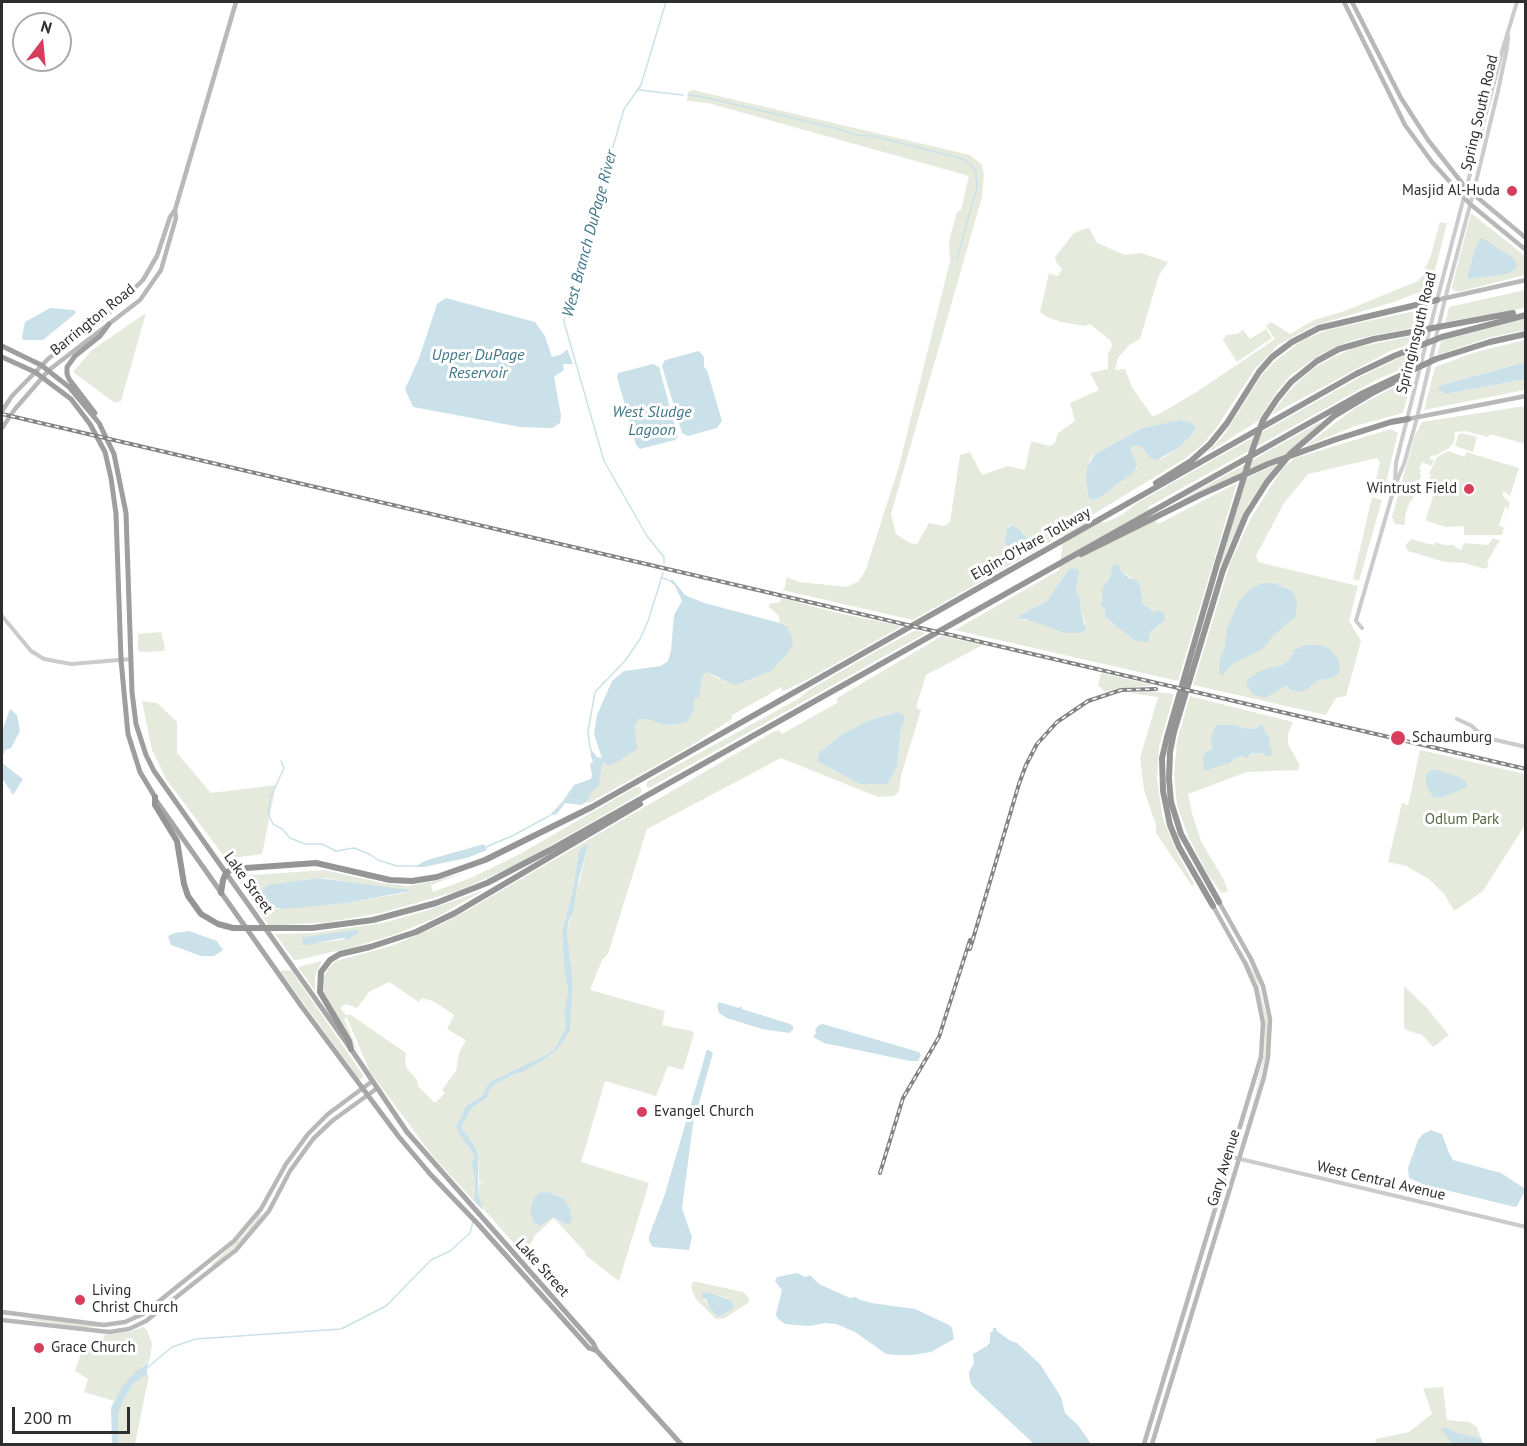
<!DOCTYPE html>
<style>
body{margin:0}
#map{position:relative;width:1527px;height:1446px;overflow:hidden;background:#fff;font-family:"PT Sans",sans-serif}
canvas{display:block}
.frame{position:absolute;inset:0;border:3px solid #2e2e2e;pointer-events:none}
.north{position:absolute;left:12px;top:12px;width:60px;height:60px;box-sizing:border-box;background:#fff;border:2px solid #ababab;border-radius:50%;rotate:16deg;font-size:16px;font-weight:700;line-height:24px;text-align:center;color:#2e2e2e}
.north::after{content:'';display:block;margin:auto;width:21px;height:27px;background:#d73e5d;clip-path:polygon(50% 0,100% 100%,50% 72%,0 100%)}
.scale{position:absolute;left:12px;top:1407px;width:118px;height:27px;box-sizing:border-box;border:3px solid #2e2e2e;border-top:0;padding-left:8px;font-size:18px;line-height:21px;white-space:nowrap;color:#2e2e2e;-webkit-text-stroke:4px #fff;paint-order:stroke}
</style>
<div id="map">
<canvas width="1527" height="1446"></canvas>
<div class="frame"></div>
<div class="north">N</div>
<div class="scale">200 m</div>
</div>
<script>
const ctx = document.querySelector('canvas').getContext('2d');
ctx.lineJoin = 'round';
function fillPath(path, color) {
  ctx.fillStyle = color;
  ctx.fill(path, 'evenodd');
}
function toPath(rows) {
  const path = new Path2D();
  for (const r of rows) {
    path.moveTo(r[0], r[1]);
    for (let i = 2; i < r.length; i += 2) path.lineTo(r[i], r[i + 1]);
  }
  return path;
}
function trace(path, color, width, dash) {
  ctx.strokeStyle = color;
  ctx.lineWidth = width;
  ctx.lineCap = dash ? 'butt' : 'round';
  ctx.setLineDash(dash || []);
  ctx.stroke(path);
}
function label(font, color, halo, rows, align = 'center') {
  ctx.font = font + ' "PT Sans",sans-serif';
  ctx.lineWidth = 6;
  ctx.setLineDash([]);
  ctx.textBaseline = 'middle';
  ctx.strokeStyle = halo;
  ctx.fillStyle = color;
  for (const [text, x, y, turn = 0] of rows) {
    ctx.save();
    ctx.translate(x, y);
    ctx.rotate((+turn || 0) * Math.PI / 180);
    ctx.textAlign = isNaN(turn) ? turn : align;
    if (halo) ctx.strokeText(text, 0, 0);
    ctx.fillText(text, 0, 0);
    ctx.restore();
  }
}
fillPath(toPath([
 [693,90,970,155,982,165,984,175,982,197,891,514,896,534,910,543,917,544,929,523,944,526,950,522,960,455,970,452,982,475,1008,466,1025,470,1031,441,1050,446,1055,443,1058,433,1075,421,1070,403,1099,390,1090,373,1108,369,1108,354,1112,346,1111,341,1090,324,1085,326,1061,322,1047,317,1040,312,1049,273,1058,276,1062,269,1056,262,1055,257,1073,234,1081,230,1089,228,1097,243,1125,255,1141,253,1168,262,1159,275,1140,339,1129,345,1118,358,1115,370,1125,369,1132,387,1152,416,1157,415,1195,393,1275,339,1266,326,1271,322,1290,334,1314,320,1342,312,1418,281,1422,276,1428,277,1425,290,1394,302,1313,326,1278,345,1255,369,1215,430,1203,444,1186,458,1079,523,1107,522,1123,514,1137,503,1360,377,1418,349,1414,364,1378,379,1148,507,1158,524,1237,483,1178,681,955,630,1059,570,1064,534,913,620,782,590,785,587,786,577,799,582,847,587,859,581,866,569,899,466,950,261,949,241,957,212,961,210,969,176,708,103,687,101,688,92],
 [1181,420,1195,425,1187,439,1180,447,1161,459,1150,458,1141,446,1132,446,1131,451,1137,469,1099,498,1092,500,1088,497,1086,479,1090,459,1095,454,1142,428],
 [1012,525,1020,530,1028,540,1031,550,1019,553,1007,546,1004,541,1005,536,1009,526],
 [1119,564,1121,571,1140,584,1143,604,1154,612,1160,625,1151,632,1150,638,1134,640,1104,616,1106,610,1100,605,1107,580],
 [1068,570,1079,575,1076,592,1080,598,1081,612,1086,625,1018,619,1020,615,1047,601],
 [1471,213,1525,256,1525,275,1458,292,1453,290,1452,287],
 [1440,222,1447,223,1435,270,1431,273,1423,273,1430,258],
 [1525,290,1525,308,1445,322,1449,307],
 [1429,308,1424,325,1421,326,1365,337,1342,344,1318,356,1291,375,1278,390,1258,421,1207,453,1224,435,1261,376,1274,362,1303,340,1324,331,1340,327],
 [146,313,121,401,115,403,73,372,92,350],
 [1525,318,1525,330,1488,338,1437,355,1441,341],
 [1266,329,1272,338,1237,362,1223,340,1226,335,1237,334,1243,330,1250,339],
 [1421,334,1420,340,1390,351,1271,415,1284,397,1298,382,1314,368,1334,357,1354,348],
 [1525,340,1525,362,1442,385,1446,394,1525,379,1525,390,1424,410,1435,367,1476,352],
 [1413,377,1403,413,1355,426,1304,447,1355,408],
 [1525,406,1525,444,1490,434,1488,437,1465,431,1455,432,1454,442,1448,449,1435,456,1431,455,1430,459,1434,460,1431,466,1422,462,1419,469,1423,472,1419,472,1421,476,1412,501,1410,501,1405,516,1405,525,1395,524,1392,517,1415,435,1422,422],
 [1324,420,1286,454,1182,501,1181,500],
 [1391,429,1398,433,1384,491,1374,489,1380,462,1377,458,1308,474,1284,503,1256,556,1258,562,1358,586,1349,621,1361,641,1346,696,1336,698,1326,715,1193,685,1230,563,1251,518,1282,469,1295,458],
 [1461,433,1477,437,1473,452,1455,446,1458,435],
 [1448,451,1465,457,1466,452,1519,468,1510,496,1503,491,1503,496,1510,503,1504,526,1508,508,1505,507,1499,525,1504,528,1502,535,1464,535,1464,526,1446,527,1427,521,1426,518,1437,484,1429,480,1431,475,1429,474,1437,457],
 [1277,464,1249,503,1229,545,1222,564,1220,563,1247,478],
 [1372,497,1382,500,1359,581,1353,579],
 [1493,538,1501,541,1498,543,1487,562,1489,564,1486,569,1464,563,1445,562,1408,551,1405,546,1411,539,1428,544,1434,545,1435,542,1444,545,1454,545,1455,547,1461,550,1464,543,1488,545],
 [781,598,842,614,902,626,807,680,783,691,781,687,768,695,732,715,732,719,689,747,589,803,587,802,592,792,599,786,602,765,637,740,635,733,636,721,639,719,647,719,661,724,671,725,687,722,694,699,700,690,702,678,704,674,707,672,719,679,786,626,780,623,778,615,769,607,769,604,780,602],
 [916,630,926,633,651,787,648,788,646,784,648,781,798,699,809,690,878,650],
 [161,632,165,648,164,651,142,652,138,651,138,634],
 [942,636,983,645,926,675,916,708,921,710,901,776,899,791,894,796,878,797,781,758,647,829,608,954,602,960,590,990,665,1011,662,1025,692,1031,694,1034,683,1070,668,1066,656,1096,605,1081,581,1162,649,1183,619,1281,585,1255,586,1253,554,1218,534,1236,533,1240,523,1254,481,1206,478,1194,479,1183,483,1183,479,1181,478,1155,475,1146,461,1127,472,1108,487,1098,490,1089,494,1085,512,1075,523,1072,546,1058,557,1050,570,1030,573,983,567,932,588,846,586,845,579,850,573,889,562,932,564,969,568,991,564,1013,566,1026,559,1041,554,1050,544,1056,489,1082,481,1097,466,1106,456,1126,458,1133,473,1153,474,1159,471,1163,475,1179,474,1201,432,1155,370,1072,347,1018,344,1018,359,1054,324,993,323,979,328,969,336,961,391,946,438,926,468,910,773,732,779,730,782,734,837,703,837,698],
 [898,712,904,715,905,720,901,729,897,767,888,783,885,784,860,784,817,761,819,753,842,734,867,721],
 [389,982,419,1002,422,998,433,1001,454,1015,447,1029,466,1040,459,1053,456,1071,442,1090,445,1093,435,1103,418,1086,417,1080,408,1070,405,1064,406,1053,351,1015,346,1015,340,1008,346,1004,357,1008,369,992],
 [544,1192,554,1194,563,1198,570,1210,572,1218,570,1223,566,1224,553,1217,540,1226,534,1223,531,1205,533,1199],
 [1101,673,1153,685,1118,689,1105,692,1098,685],
 [1148,691,1174,694,1159,747,1157,779,1163,819,1176,850,1194,884,1192,886,1156,833,1156,825,1144,790,1140,758,1158,697,1130,693],
 [1190,696,1293,722,1288,734,1288,744,1300,765,1298,770,1247,772,1188,794,1192,813,1201,841,1224,880,1228,891,1224,893,1221,892,1208,875,1188,836,1177,805,1174,776,1177,741],
 [1236,725,1245,728,1257,729,1259,725,1264,731,1269,746,1262,753,1241,756,1234,759,1230,763,1209,769,1203,756],
 [142,701,157,703,177,722,177,753,211,793,276,785,262,854,226,859,166,779,152,750],
 [1420,750,1525,774,1525,825,1483,891,1454,911,1444,894,1429,879,1406,866,1388,862,1402,803,1408,805,1409,801],
 [636,787,640,787,642,791,640,794,518,864,458,891,381,913,329,922,269,926,238,880,240,876,324,870,383,883,408,886,435,881,469,871,431,885,433,892,473,877,518,855],
 [324,878,394,889,410,890,404,893,347,903,274,909,302,880],
 [484,890,437,917,399,933,354,947,297,960,294,960,275,934,313,933,383,923,425,911],
 [345,932,358,934,346,939,302,945,303,937],
 [1237,944,1257,977,1267,1018,1268,1041,1265,1060,1252,1107,1264,1055,1265,1020,1257,984],
 [322,961,315,976,315,991,298,967],
 [291,970,363,1075,362,1079,359,1079,280,971],
 [1404,986,1426,1007,1449,1035,1433,1047,1422,1035,1406,1030,1404,1027],
 [260,1214,262,1215,245,1238,212,1267,211,1265,243,1236],
 [693,1281,743,1292,749,1298,748,1303,725,1318,716,1319,695,1298,691,1287],
 [702,1294,724,1297,731,1300,733,1302,733,1309,718,1317,707,1304],
 [18,1318,44,1319,104,1327,81,1327],
 [143,1327,147,1330,152,1344,149,1364,148,1360,146,1361,143,1367,128,1380,114,1401,84,1392,88,1379,75,1371,83,1347,98,1352,104,1335,129,1332],
 [145,1374,149,1375,135,1444,118,1444,118,1414,124,1399,134,1383],
 [1443,1387,1447,1420,1469,1422,1477,1427,1483,1444,1375,1444,1376,1439,1409,1432,1432,1414,1423,1388]
]), '#e6eadd');
fillPath(toPath([
 [1481,238,1486,240,1514,259,1517,265,1516,269,1506,274,1468,279,1468,274,1476,246],
 [446,298,535,322,545,336,552,357,562,354,567,349,573,364,563,364,564,370,554,377,561,415,560,423,552,428,520,427,413,407,405,389,419,358,437,304],
 [50,308,74,310,76,313,43,340,23,340,22,337,25,322],
 [699,351,704,357,704,367,707,370,722,421,717,428,688,436,682,433,662,366,665,360],
 [1525,362,1525,379,1446,394,1437,389,1442,385],
 [653,364,659,367,678,437,675,440,640,449,636,445,617,377,618,373],
 [1180,420,1192,423,1196,427,1193,433,1180,447,1157,460,1150,458,1141,446,1132,446,1131,451,1137,465,1135,471,1099,498,1092,500,1088,497,1086,479,1087,467,1095,454,1142,428],
 [1012,525,1020,530,1028,540,1031,550,1027,554,1024,555,1009,548,1004,542,1007,529],
 [1116,564,1119,564,1121,571,1129,578,1136,580,1140,584,1143,604,1154,612,1158,610,1164,613,1165,620,1151,632,1148,643,1134,640,1104,616,1106,610,1100,605,1102,600,1102,589,1112,573,1111,567],
 [1071,568,1078,570,1079,574,1076,592,1080,598,1081,612,1086,630,1078,633,1065,633,1026,619,1018,619,1020,615,1047,601,1068,570],
 [668,580,673,580,685,595,704,603,780,623,786,626,792,636,793,643,789,652,771,671,735,685,707,672,704,674,702,678,699,697,694,699,694,709,687,722,671,725,661,724,647,719,639,719,635,726,637,749,610,766,604,763,602,765,599,786,592,792,587,802,581,805,565,803,557,814,549,816,563,801,574,785,591,779,592,775,590,764,593,762,590,753,593,752,597,757,602,758,594,734,597,715,612,681,624,671,661,666,668,661,671,651,674,615,682,601,675,586],
 [1263,583,1273,583,1291,590,1297,600,1296,616,1272,637,1263,649,1232,664,1222,676,1219,673,1220,660,1225,646,1227,629,1239,601,1252,588],
 [1306,645,1321,645,1329,648,1338,659,1340,666,1339,673,1332,678,1318,680,1302,692,1291,690,1287,685,1265,698,1252,694,1246,683,1248,679,1262,670,1283,665,1290,659,1294,650],
 [10,709,17,715,20,731,11,748,5,750,2,758,2,731],
 [898,712,904,715,905,720,901,729,897,767,888,783,885,784,860,784,817,761,819,753,842,734,867,721],
 [1216,725,1236,725,1245,728,1257,729,1259,725,1262,725,1270,740,1269,746,1272,750,1271,756,1266,756,1262,753,1251,754,1247,758,1241,756,1234,759,1230,763,1204,771,1203,755,1212,748,1211,738],
 [2,763,23,779,13,795,2,778],
 [1434,769,1459,777,1464,780,1468,787,1440,798,1433,797,1426,785,1426,777,1427,773],
 [484,844,487,850,467,858,424,867,414,867,427,860],
 [586,844,588,846,579,878,573,912,569,920,567,932,573,983,570,1031,557,1050,546,1058,523,1072,512,1075,494,1085,490,1089,487,1098,472,1108,461,1127,475,1146,478,1155,478,1194,483,1210,474,1201,475,1179,471,1163,474,1159,473,1153,458,1133,456,1126,466,1106,481,1097,489,1082,544,1056,554,1050,559,1041,566,1026,564,1013,568,991,564,969,562,932,573,889,579,850],
 [318,878,410,890,410,891,347,903,285,909,268,907,264,903,262,891,268,885],
 [355,930,359,932,358,934,350,938,350,940,342,938,308,945,302,945,303,937],
 [189,931,217,941,223,950,214,956,201,956,171,945,168,936,175,933],
 [719,1002,739,1008,741,1006,742,1009,790,1024,793,1026,793,1030,789,1033,762,1029,727,1018,719,1013,717,1006],
 [823,1024,919,1052,921,1055,918,1061,910,1061,824,1043,813,1037,816,1033,815,1030,819,1025],
 [707,1049,713,1053,693,1124,682,1208,692,1237,689,1250,653,1247,649,1241,649,1236,665,1194],
 [1431,1130,1442,1134,1449,1153,1453,1160,1501,1173,1524,1188,1525,1191,1517,1206,1515,1207,1425,1185,1409,1178,1408,1168,1418,1140,1423,1134],
 [548,1192,563,1198,569,1206,572,1218,570,1224,566,1224,553,1217,540,1226,534,1223,530,1210,533,1199,539,1193],
 [797,1273,805,1277,810,1275,819,1284,850,1298,856,1297,858,1299,872,1303,915,1309,949,1325,952,1328,954,1339,931,1352,912,1355,896,1355,886,1354,855,1332,836,1324,825,1323,809,1326,785,1324,777,1318,776,1314,782,1290,775,1281,777,1277],
 [706,1292,731,1300,734,1305,733,1309,718,1317,709,1307,706,1299,702,1297,702,1294],
 [993,1328,996,1328,997,1331,1009,1340,1017,1343,1040,1364,1061,1397,1065,1413,1078,1425,1091,1444,1034,1444,973,1387,970,1381,969,1372,974,1363,973,1354,987,1346,990,1342,990,1333,993,1331],
 [148,1360,147,1374,134,1383,124,1399,118,1414,118,1444,112,1444,111,1408,121,1388,135,1372,143,1367],
 [1444,1427,1457,1433,1480,1438,1484,1444,1453,1444,1441,1429]
]), '#cae1e9');
trace(toPath([
 [639,90,683,95],
 [688,95,703,97,835,128,856,135,873,136,963,159,969,163,976,171,977,187,957,259],
 [664,563,664,557,647,536,604,461,564,322,566,308,624,109,641,85,666,2],
 [663,578,668,580],
 [593,754,590,748,588,732,595,692,625,661,640,639,648,621,663,573],
 [281,761,284,768,271,796,268,813,273,824,282,829,290,838,305,844,322,844,336,851,354,848,371,855,378,860,397,866,415,866],
 [486,847,514,835,549,816],
 [148,1367,172,1347,196,1339,341,1329,386,1306,431,1260,450,1251,470,1233,473,1222]
]), '#cae1e9', 1.5);
trace(toPath([
 [1395,481,1396,463,1437,300,1503,48,1517,2],
 [2,616,31,651,44,659,71,664,131,659],
 [1362,628,1356,621,1357,617,1395,485,1404,464,1417,418,1445,299,1473,194,1498,91,1507,48,1508,36],
 [1457,719,1472,726,1483,737,1526,747],
 [1232,1157,1526,1227]
]), '#cbcbcb', 4);
trace(toPath([
 [1344,2,1405,125,1432,162,1470,204,1526,250],
 [1352,2,1401,98,1428,140,1466,188,1526,238],
 [1437,300,1526,280],
 [2,411,12,396,49,358,105,317,143,280,157,256,170,217,175,210],
 [1408,419,1526,396],
 [2,428,15,409,49,370,140,300,161,270,176,218,175,210,236,2],
 [2,1312,104,1325,125,1322,143,1314,234,1241,261,1209,286,1164,308,1134,328,1114,371,1082],
 [2,1320,109,1332,129,1329,146,1321,236,1250,269,1211,290,1171,313,1139,332,1121,376,1089],
 [1144,1444,1261,1057,1263,1023,1256,988,1245,963,1213,906],
 [1152,1444,1264,1077,1268,1057,1270,1019,1263,986,1251,959,1219,902]
]), '#b8b8b8', 4.5);
trace(toPath([
 [155,799,302,1007,399,1137,431,1175,477,1223,589,1348,597,1351],
 [226,873,351,1049,407,1132,593,1343,597,1351,681,1444]
]), '#a6a6a6', 5);
trace(toPath([
 [2,346,41,365,69,387,99,423,114,454,126,513,132,692,136,724,146,755,154,771,226,873],
 [2,357,35,372,71,399,90,424,105,452,111,478,116,514,121,660,128,734,140,772,155,797],
 [95,413,69,379,67,374,67,367,75,356,100,336,109,324]
]), '#9e9e9e', 5);
trace(toPath([
 [1156,483,1191,461,1210,444,1227,423,1259,372,1272,357,1292,342,1319,328,1332,325,1437,300],
 [1081,554,1200,495,1268,464,1334,440,1391,422,1408,419],
 [155,797,155,805,177,841,184,884,188,896,201,914,218,924,233,928,312,928,373,920,436,903,487,883,550,850,1361,394,1436,359,1490,342,1526,334],
 [221,893,223,880,226,873,232,869,316,863,390,880,412,881,437,877,485,860,592,807,1356,374,1394,356,1442,337,1526,315],
 [1219,902,1181,834,1171,802,1169,779,1170,752,1174,732,1223,570,1246,515,1267,482,1291,453,1334,416,1374,392,1400,379],
 [1213,906,1179,847,1170,825,1163,791,1162,758,1167,737,1218,561,1253,448,1263,420,1277,399,1291,382,1317,361,1339,349,1374,339,1513,313],
 [351,1049,349,1041,320,992,321,972,330,960,340,954,370,947,416,932,455,913,640,804]
]), '#959595', 6);
const rail = toPath([
 [2,414,1526,769],
 [970,949,1019,784,1026,765,1037,744,1057,722,1088,701,1121,690,1156,689],
 [880,1173,903,1098,939,1037,970,940]
]);
trace(rail, '#838383', 4);
trace(rail, '#fff', 1.5, [4.5]);
for (const [x, y, r, color] of [
 [1512,191,6,"#d73e5d"],
 [1469,489,6,"#d73e5d"],
 [1398,738,8,"#d73e5d"],
 [642,1112,6,"#d73e5d"],
 [80,1300,6,"#d73e5d"],
 [39,1348,6,"#d73e5d"]
]) {
  const dot = new Path2D();
  dot.arc(x, y, r, 0, 2 * Math.PI);
  ctx.fillStyle = color;
  ctx.fill(dot);
  trace(dot, '#fff', 2);
}
label('15px', '#2e2e2e', '#fff', [
 ["Spring South Road",1480,113,-77],
 ["Barrington Road",93,320,-39],
 ["Springinsguth Road",1417,333,-76],
 ["Elgin-O'Hare Tollway",1031,544,-29],
 ["Lake Street",248,883,54],
 ["Gary Avenue",1224,1168,-73],
 ["West Central Avenue",1381,1181,13],
 ["Lake Street",542,1268,48]
]);
label('15px', '#2e2e2e', '#fff', [
 ["Masjid Al-Huda",1500,191,"right"],
 ["Wintrust Field",1457,489,"right"],
 ["Schaumburg",1412,738],
 ["Evangel Church",654,1112],
 ["Living",92,1291],
 ["Christ Church",92,1308],
 ["Grace Church",51,1348]
], 'left');
label('15px', '#56663f', '#fff', [
 ["Odlum Park",1462,820]
]);
label('italic 16px', '#42778a', '#fff', [
 ["West Branch DuPage River",590,234,-75],
 ["Upper DuPage",478,355],
 ["Reservoir",478,373],
 ["West Sludge",652,412],
 ["Lagoon",652,430]
]);
</script>
